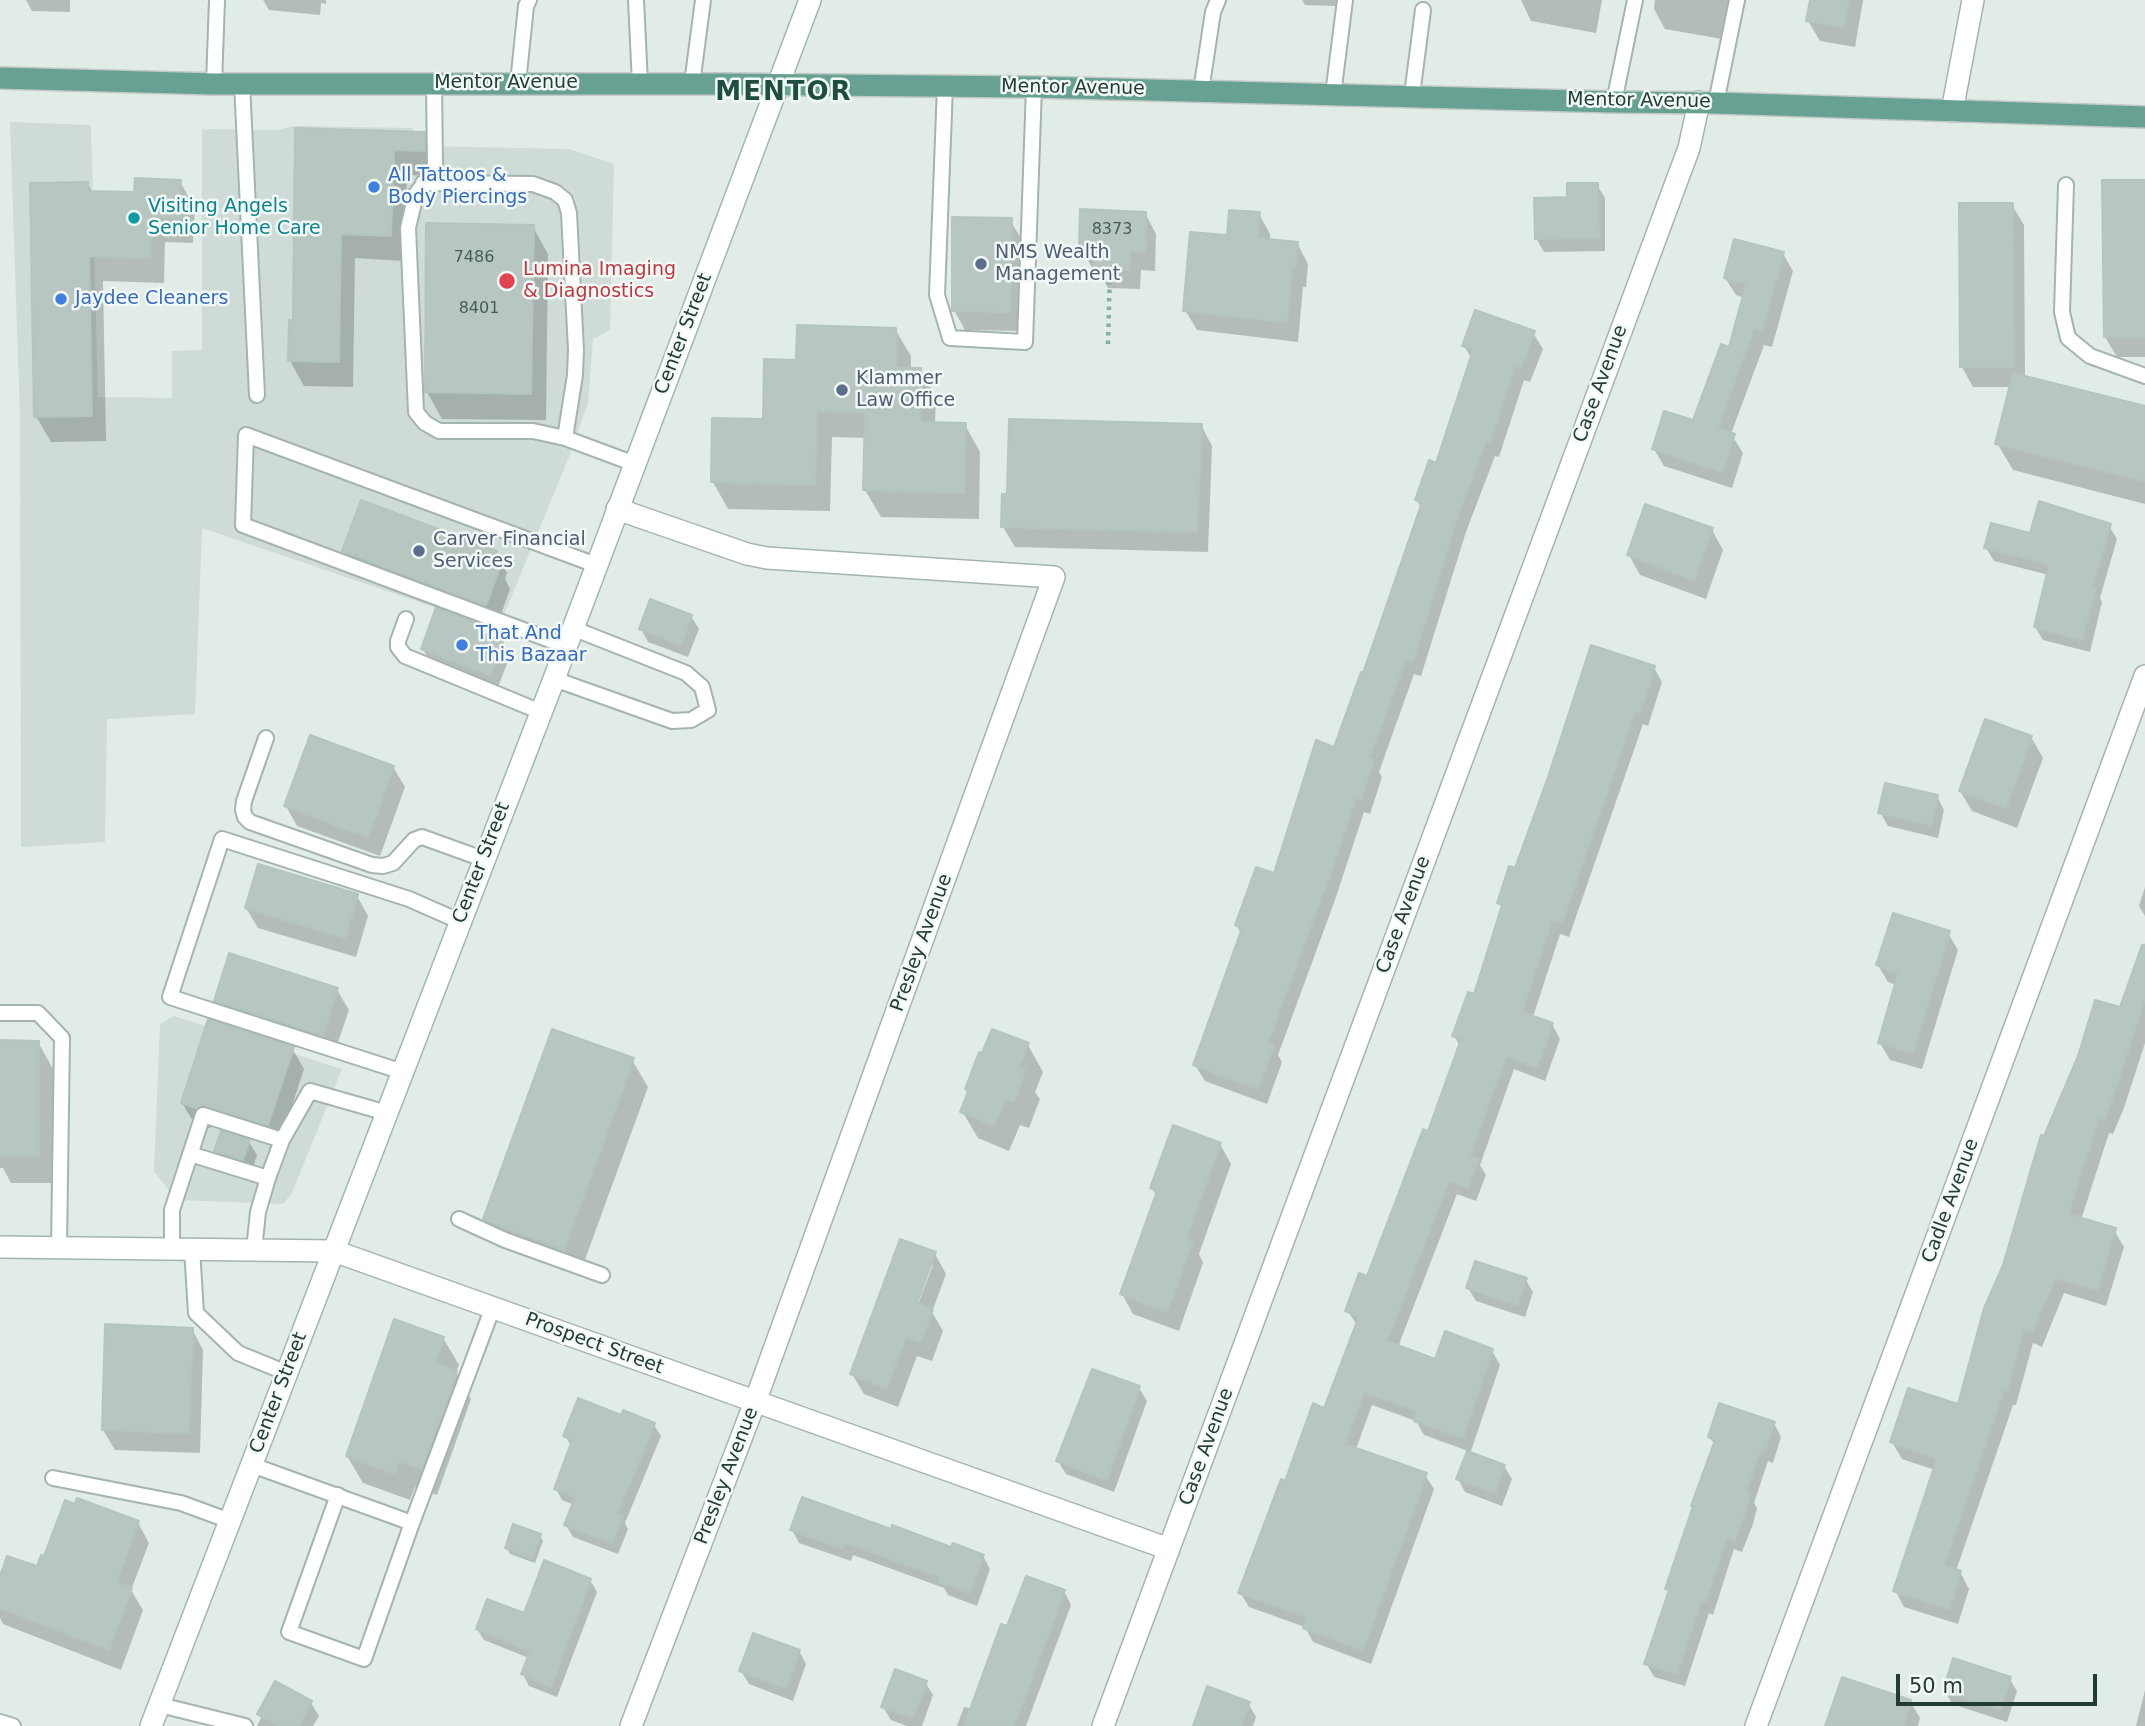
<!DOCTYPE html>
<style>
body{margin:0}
#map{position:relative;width:2145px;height:1726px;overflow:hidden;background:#e1ece7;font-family:"DejaVu Sans",sans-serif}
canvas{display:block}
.scale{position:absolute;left:1896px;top:1674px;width:201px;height:32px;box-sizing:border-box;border:4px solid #223c35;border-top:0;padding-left:9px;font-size:21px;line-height:24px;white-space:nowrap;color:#223c35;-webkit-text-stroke:5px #f2f8f5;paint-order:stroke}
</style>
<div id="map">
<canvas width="2145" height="1726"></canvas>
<div class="scale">50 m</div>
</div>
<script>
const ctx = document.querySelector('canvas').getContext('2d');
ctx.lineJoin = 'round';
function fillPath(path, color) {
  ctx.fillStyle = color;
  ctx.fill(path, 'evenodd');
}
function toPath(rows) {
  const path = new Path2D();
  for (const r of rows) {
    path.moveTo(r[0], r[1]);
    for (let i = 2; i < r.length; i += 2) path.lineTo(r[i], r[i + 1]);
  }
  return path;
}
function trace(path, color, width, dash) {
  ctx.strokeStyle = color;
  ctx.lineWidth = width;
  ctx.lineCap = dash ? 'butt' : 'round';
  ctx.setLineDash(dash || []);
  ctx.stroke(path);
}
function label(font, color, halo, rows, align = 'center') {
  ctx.font = font + ' "DejaVu Sans",sans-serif';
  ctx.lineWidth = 5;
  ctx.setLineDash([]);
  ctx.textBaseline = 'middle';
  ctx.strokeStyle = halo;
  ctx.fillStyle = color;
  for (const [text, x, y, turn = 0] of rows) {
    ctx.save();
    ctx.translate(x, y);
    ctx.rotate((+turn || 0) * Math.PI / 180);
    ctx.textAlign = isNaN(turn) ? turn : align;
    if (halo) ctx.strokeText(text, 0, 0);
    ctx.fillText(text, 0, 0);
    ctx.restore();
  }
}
fillPath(toPath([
 [10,122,91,125,98,397,172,398,172,351,202,350,202,129,279,130,293,126,412,128,421,146,569,149,614,164,610,330,593,339,588,403,569,457,498,629,202,528,195,714,107,719,105,842,21,847,20,416],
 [174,1016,342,1069,292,1193,283,1204,176,1200,154,1171,160,1024]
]), '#cfdbd6');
fillPath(toPath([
 [26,0,70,0,70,12,32,11],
 [263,0,326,0,326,4,321,3,320,15,269,10],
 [1302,0,1336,0,1336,6,1305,5],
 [1521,0,1602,0,1596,33,1531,21],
 [1655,0,1729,0,1722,39,1665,29,1654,9],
 [1812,0,1863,0,1855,47,1820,41,1808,21],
 [296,130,424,133,438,159,439,176,407,175,404,261,355,258,353,387,304,386,290,361,295,322],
 [2145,181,2145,357,2117,357,2105,337],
 [180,182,195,208,193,243,165,242,164,283,103,281,106,441,51,442,36,416,87,183,92,192,136,194],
 [1597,185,1605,198,1605,251,1544,252,1536,238,1569,199],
 [2012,205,2024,225,2025,378,2145,408,2145,504,2013,470,1997,443,2012,387,1973,387,1962,367],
 [1145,213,1156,234,1155,271,1141,270,1140,289,1108,288,1097,269,1093,269,1081,249],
 [1259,214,1270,234,1270,241,1297,243,1308,264,1306,287,1303,287,1298,342,1197,330,1185,310,1229,237],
 [1010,220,1022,240,1020,331,965,330,954,310],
 [533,227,548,254,546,420,442,419,427,392],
 [1783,254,1793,271,1772,347,1764,345,1731,434,1743,453,1732,488,1664,466,1654,449,1694,423,1730,349,1744,298,1736,295,1725,278],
 [895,329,911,356,911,370,920,370,936,397,935,424,965,425,980,452,979,519,881,517,865,490,866,438,832,437,830,511,728,509,713,482,765,421,798,362],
 [1533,333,1543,349,1530,382,1524,380,1499,457,1495,456,1466,532,1421,676,1414,674,1379,772,1382,777,1370,814,1364,812,1335,900,1278,1055,1282,1062,1267,1104,1205,1081,1195,1065,1241,934,1237,925,1275,876,1335,749,1364,675,1421,508,1417,500,1437,465,1472,359,1464,346],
 [1201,425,1212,446,1208,552,1015,547,1003,527],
 [2109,526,2117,539,2100,598,2102,602,2090,652,2043,640,2035,627,2049,575,1994,561,1986,548,2031,535],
 [1712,530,1723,550,1706,599,1640,575,1629,555],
 [344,551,495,552,507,573,505,579,510,589,497,625,355,571],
 [691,616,699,629,688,657,648,642,641,629],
 [478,625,484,636,502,643,510,656,498,687,430,662,423,649],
 [1654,668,1662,682,1648,726,1643,724,1569,937,1560,934,1533,1017,1552,1024,1560,1039,1545,1081,1514,1069,1480,1165,1486,1175,1476,1201,1457,1194,1398,1347,1436,1361,1492,1351,1500,1365,1470,1454,1504,1466,1512,1479,1502,1506,1465,1492,1458,1479,1468,1451,1424,1435,1416,1421,1372,1405,1356,1449,1425,1475,1434,1489,1371,1664,1313,1642,1305,1627,1249,1607,1240,1592,1286,1483,1326,1410,1357,1325,1347,1310,1368,1278,1429,1133,1460,1046,1454,1036,1475,996,1503,910,1499,902,1516,870],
 [2031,737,2043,758,2017,828,1972,811,1960,791],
 [393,767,405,787,380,856,297,826,286,806],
 [1937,796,1944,810,1938,838,1888,826,1880,812],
 [2145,887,2145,916,2139,906],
 [357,896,368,916,356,957,258,928,246,908],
 [1948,933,1958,950,1922,1069,1890,1060,1880,1043,1896,985,1888,982,1878,965],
 [2145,943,2145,1043,2124,1108,2113,1134,2109,1133,2081,1220,2114,1230,2124,1247,2106,1306,2064,1293,2042,1347,2033,1343,2016,1405,2013,1405,1956,1571,1960,1572,1969,1589,1958,1624,1904,1607,1895,1590,1935,1470,1902,1459,1892,1442,1959,1406,2045,1138,2121,1010],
 [337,990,349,1010,334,1054,227,1021,216,1001],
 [0,1042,38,1042,53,1069,53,1183,11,1183,3,1168,0,1168],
 [1028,1045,1043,1072,1035,1092,1040,1099,1029,1128,1020,1125,1009,1151,978,1138,962,1111,983,1056],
 [292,1048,304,1069,279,1145,218,1125,209,1128,194,1123,182,1103],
 [632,1060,648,1087,579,1276,500,1246,485,1219],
 [249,1142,257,1155,251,1173,224,1164,216,1151],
 [1220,1144,1231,1164,1199,1254,1203,1263,1179,1331,1133,1314,1122,1294,1157,1197,1152,1188],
 [935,1254,946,1274,932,1312,943,1331,932,1361,917,1356,898,1407,864,1394,852,1374],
 [929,1265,933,1265,915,1312,912,1311],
 [1525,1279,1533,1292,1525,1317,1476,1301,1468,1288],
 [192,1329,203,1350,200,1453,115,1450,103,1430],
 [443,1338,459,1365,456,1372,471,1399,437,1495,415,1487,410,1500,363,1483,347,1456],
 [1139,1388,1147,1401,1114,1492,1066,1474,1058,1461],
 [622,1418,654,1425,661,1436,625,1523,628,1529,618,1554,573,1537,566,1525,574,1505,562,1500,556,1489,572,1447,565,1436],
 [1774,1423,1781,1437,1773,1463,1768,1461,1754,1503,1757,1508,1753,1524,1742,1552,1734,1549,1713,1615,1709,1613,1685,1686,1654,1677,1646,1663,1670,1593,1667,1589,1694,1508,1693,1505,1715,1446,1710,1437],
 [138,1523,149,1543,131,1590,143,1610,121,1670,3,1624,0,1618,0,1581,38,1569],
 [792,1530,892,1532,983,1556,990,1569,977,1606,948,1595,944,1588,853,1555,851,1561,799,1543],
 [540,1535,543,1541,535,1563,510,1554,507,1548],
 [590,1580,597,1592,557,1697,529,1686,523,1674,529,1658,484,1640,477,1629,525,1616],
 [1064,1591,1071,1605,1026,1726,957,1726,964,1707,972,1709,1008,1628],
 [799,1651,806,1664,793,1701,749,1684,741,1671],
 [2009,1678,2017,1691,2007,1722,1952,1704,1945,1691],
 [925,1682,933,1695,922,1726,907,1726,891,1720,883,1707],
 [2145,1690,2145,1726,2136,1726],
 [1910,1701,1920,1718,1918,1726,1827,1726],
 [311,1703,319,1716,313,1726,257,1726,261,1718,259,1714],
 [1248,1703,1256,1717,1253,1726,1195,1726]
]), '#0003');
const building = toPath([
 [1810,0,1849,0,1844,27,1806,21,1810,0],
 [295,128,425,132,425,151,394,150,391,236,341,234,339,362,288,361,289,320,293,321,295,128],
 [135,178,181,180,180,218,151,217,150,258,89,256,92,416,34,417,30,183,88,182,88,191,134,192,135,178],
 [2102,180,2145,180,2145,337,2104,337,2102,180],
 [1567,183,1598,183,1599,238,1535,239,1534,198,1567,197,1567,183],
 [1959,203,2013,203,2014,367,1960,367,1959,203],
 [1080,209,1146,212,1145,251,1130,251,1130,270,1095,268,1095,250,1079,249,1080,209],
 [1229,210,1260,212,1257,238,1298,242,1295,267,1292,267,1287,322,1183,311,1190,232,1227,235,1229,210],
 [952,217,1012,218,1010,312,952,311,952,217],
 [426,223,534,225,531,394,425,392,426,223],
 [1734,239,1784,252,1762,330,1754,328,1718,428,1735,434,1722,472,1652,449,1664,411,1693,420,1721,344,1729,347,1746,284,1724,278,1734,239],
 [1475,310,1535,331,1521,367,1515,365,1490,442,1486,441,1458,515,1413,661,1406,659,1369,758,1374,760,1361,799,1356,797,1329,877,1268,1042,1274,1045,1258,1089,1193,1065,1242,928,1235,925,1256,867,1274,873,1316,740,1334,747,1361,672,1363,673,1422,502,1415,500,1429,460,1436,463,1473,350,1462,346,1475,310],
 [797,325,896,328,896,368,921,368,920,422,966,423,964,493,863,490,865,412,817,411,815,485,711,482,712,418,763,419,764,359,796,360,797,325],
 [2013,373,2145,406,2145,481,1995,444,2013,373],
 [1009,419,1202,424,1197,532,1001,527,1002,494,1007,494,1009,419],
 [361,500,497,551,492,565,500,568,486,606,342,551,361,500],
 [2039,501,2111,524,2092,587,2096,588,2082,640,2034,627,2049,564,1984,548,1991,523,2030,533,2039,501],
 [1645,504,1713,528,1694,580,1627,555,1645,504],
 [650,599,692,615,681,645,639,629,650,599],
 [436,607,479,624,476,631,503,642,491,675,421,649,436,607],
 [1591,645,1655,666,1640,713,1635,711,1562,923,1552,920,1522,1012,1553,1023,1537,1067,1506,1056,1470,1156,1479,1159,1468,1188,1449,1180,1387,1341,1435,1359,1445,1331,1493,1349,1463,1438,1414,1421,1417,1411,1364,1392,1345,1444,1427,1473,1363,1650,1303,1628,1307,1617,1238,1593,1281,1479,1285,1481,1313,1403,1324,1408,1359,1316,1345,1311,1359,1273,1367,1276,1423,1129,1428,1131,1461,1039,1452,1036,1468,992,1474,994,1502,905,1497,903,1509,866,1515,868,1548,777,1591,645],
 [1985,719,2032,736,2006,808,1959,791,1985,719],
 [310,735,394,766,368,837,284,806,310,735],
 [1885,783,1938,795,1931,825,1878,813,1885,783],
 [258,864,358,894,345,938,245,908,258,864],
 [1893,913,1950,931,1913,1053,1878,1043,1898,973,1876,965,1893,913],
 [2142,945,2145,945,2145,998,2115,1091,2104,1119,2099,1117,2068,1214,2116,1228,2097,1290,2055,1278,2032,1332,2024,1328,2007,1390,2004,1389,1944,1565,1961,1571,1949,1609,1893,1591,1937,1458,1890,1442,1908,1388,1958,1404,1984,1308,2003,1265,2041,1135,2044,1136,2078,1056,2095,1000,2120,1007,2142,945],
 [229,953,338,988,323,1035,214,1001,229,953],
 [208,1019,294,1047,268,1125,206,1106,196,1108,181,1103,208,1019],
 [552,1029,634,1058,564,1250,483,1219,552,1029],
 [992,1029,1029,1043,1019,1068,1025,1071,1014,1102,1005,1099,994,1125,960,1112,968,1091,965,1089,979,1052,982,1053,992,1029],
 [0,1040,39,1041,39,1156,0,1156,0,1040],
 [1173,1125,1221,1143,1186,1239,1193,1241,1167,1312,1120,1294,1157,1191,1150,1188,1173,1125],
 [221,1131,250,1140,243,1160,214,1151,221,1131],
 [900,1239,936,1252,917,1303,933,1310,921,1342,906,1337,886,1388,850,1374,900,1239],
 [1475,1261,1527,1278,1517,1305,1466,1288,1475,1261],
 [394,1319,444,1337,435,1363,457,1371,422,1469,399,1461,395,1474,346,1456,394,1319],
 [105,1324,193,1328,189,1433,102,1430,105,1324],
 [1092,1369,1140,1386,1107,1480,1056,1461,1092,1369],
 [578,1398,621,1415,623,1410,655,1423,617,1514,623,1516,612,1543,564,1525,575,1497,554,1489,572,1440,563,1436,578,1398],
 [1719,1403,1775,1422,1765,1450,1761,1449,1746,1492,1750,1493,1746,1510,1735,1540,1727,1537,1705,1602,1701,1601,1677,1674,1644,1664,1669,1590,1665,1589,1693,1506,1691,1506,1715,1440,1708,1437,1719,1403],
 [1467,1451,1505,1465,1495,1493,1456,1479,1467,1451],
 [802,1497,891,1529,892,1525,951,1547,953,1543,984,1555,970,1593,938,1582,940,1577,846,1543,843,1549,790,1530,802,1497],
 [77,1498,139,1521,116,1582,132,1588,109,1650,0,1608,0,1576,7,1556,37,1566,41,1555,44,1556,65,1500,75,1504,77,1498],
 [513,1524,541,1534,532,1558,505,1548,513,1524],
 [544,1560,591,1579,551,1687,521,1674,530,1651,476,1629,487,1599,524,1613,544,1560],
 [1026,1576,1065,1590,1014,1726,964,1726,1001,1624,1007,1626,1026,1576],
 [753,1633,800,1650,786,1688,739,1671,753,1633],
 [1953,1658,2011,1677,2000,1710,1943,1691,1953,1658],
 [895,1669,927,1681,913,1718,881,1707,895,1669],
 [1842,1677,1911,1700,1903,1726,1825,1726,1842,1677],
 [275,1681,312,1701,299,1726,280,1726,257,1714,275,1681],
 [1207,1686,1250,1702,1241,1726,1193,1726,1207,1686]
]);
fillPath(building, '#b7c6c0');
trace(building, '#b4c5be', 2);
const service = toPath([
 [636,0,640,84],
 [242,83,257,395],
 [434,83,435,166,432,173,416,194,408,228,416,412,425,423,439,431,533,431,565,438,635,464],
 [518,83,526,6,529,0],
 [214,84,217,0],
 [692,84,703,0],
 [945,86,937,295,950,338,1025,342,1034,87],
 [1201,91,1213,12,1218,0],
 [1333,95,1345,0],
 [1412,95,1423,10],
 [1614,102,1635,0],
 [1716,103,1737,0],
 [423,183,533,184,555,192,565,200,569,213,576,350,575,375,565,438],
 [2066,185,2062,312,2068,338,2090,356,2145,376],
 [406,619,398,641,398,647,405,656,541,712],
 [566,646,243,525,246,435,596,565],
 [554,679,672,721,691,720,708,710,702,687,686,673,572,628],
 [266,738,244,801,243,810,245,817,250,822,372,865,383,866,393,863,414,840,422,837,483,859],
 [0,1013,38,1013,62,1038,59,1248],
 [403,1072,170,997,222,839,409,899,459,921],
 [190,1154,268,1178],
 [459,1219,505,1240,602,1275],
 [172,1249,172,1210,203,1115,282,1140],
 [192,1249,196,1313,238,1353,287,1373],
 [254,1250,258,1212,268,1178,282,1140,310,1091,387,1113],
 [252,1465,412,1523,493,1307],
 [53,1478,181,1503,230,1521],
 [338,1495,289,1632,364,1659,412,1523],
 [160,1705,245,1726],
 [0,1722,13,1726]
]);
const minor = toPath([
 [1952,111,1973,0],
 [617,509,747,554,767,558,1054,577,755,1402,631,1726],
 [0,1247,334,1251,1169,1549],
 [1103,1726,1689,148,1699,102],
 [1756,1726,2145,676]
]);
const secondary = toPath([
 [151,1726,554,679,810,0]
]);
const primary = toPath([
 [0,78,214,84,716,84,1034,87,1614,102,1716,103,2145,117]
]);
trace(service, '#a4b4ae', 18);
trace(minor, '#a4b4ae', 24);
trace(secondary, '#a0b7af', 24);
trace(primary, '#c1c8c6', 24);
trace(toPath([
 [1108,344,1110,269]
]), '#82afa1', 4.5, [3.5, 5]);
trace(service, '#fff', 14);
trace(minor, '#fff', 21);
trace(secondary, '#fff', 21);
trace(primary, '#66a192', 21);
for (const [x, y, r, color] of [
 [374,187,7,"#3f7fe0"],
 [134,218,7,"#0f9aa8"],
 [981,264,7,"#5c6f8a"],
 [507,281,9,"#e0444e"],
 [61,299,7,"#3f7fe0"],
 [842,390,7,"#5c6f8a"],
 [419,551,7,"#5c6f8a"],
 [462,645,7,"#3f7fe0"]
]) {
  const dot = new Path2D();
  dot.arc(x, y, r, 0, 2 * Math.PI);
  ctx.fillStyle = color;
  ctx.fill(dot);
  trace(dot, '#f2f8f5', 2.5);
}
label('16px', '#475e58', null, [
 ["8373",1112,230],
 ["7486",474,258],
 ["8401",479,309]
]);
label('19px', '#223c35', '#f2f8f5', [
 ["Mentor Avenue",506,83],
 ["Mentor Avenue",1073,88,1],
 ["Mentor Avenue",1639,101,1],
 ["Center Street",684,334,-69],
 ["Case Avenue",1601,384,-70],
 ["Center Street",482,863,-69],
 ["Case Avenue",1404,915,-70],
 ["Presley Avenue",922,943,-70],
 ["Cadle Avenue",1951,1201,-70],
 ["Prospect Street",594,1344,20],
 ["Center Street",279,1393,-69],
 ["Case Avenue",1207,1447,-70],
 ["Presley Avenue",727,1476,-69]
]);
label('19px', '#366cbe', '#f2f8f5', [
 ["All Tattoos &",388,176],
 ["Body Piercings",388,198],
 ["Jaydee Cleaners",75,299],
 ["That And",476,634],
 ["This Bazaar",476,656]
], 'left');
label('19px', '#0d838f', '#f2f8f5', [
 ["Visiting Angels",148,207],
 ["Senior Home Care",148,229]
], 'left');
label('19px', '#4e5e75', '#f2f8f5', [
 ["NMS Wealth",995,253],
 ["Management",995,275],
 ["Klammer",856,379],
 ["Law Office",856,401],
 ["Carver Financial",433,540],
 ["Services",433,562]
], 'left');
label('19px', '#be3a42', '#f2f8f5', [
 ["Lumina Imaging",523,270],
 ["& Diagnostics",523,292]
], 'left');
ctx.letterSpacing = '2px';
label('bold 26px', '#1e4e42', '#f2f8f5', [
 ["MENTOR",784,93]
]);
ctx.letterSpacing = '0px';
</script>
